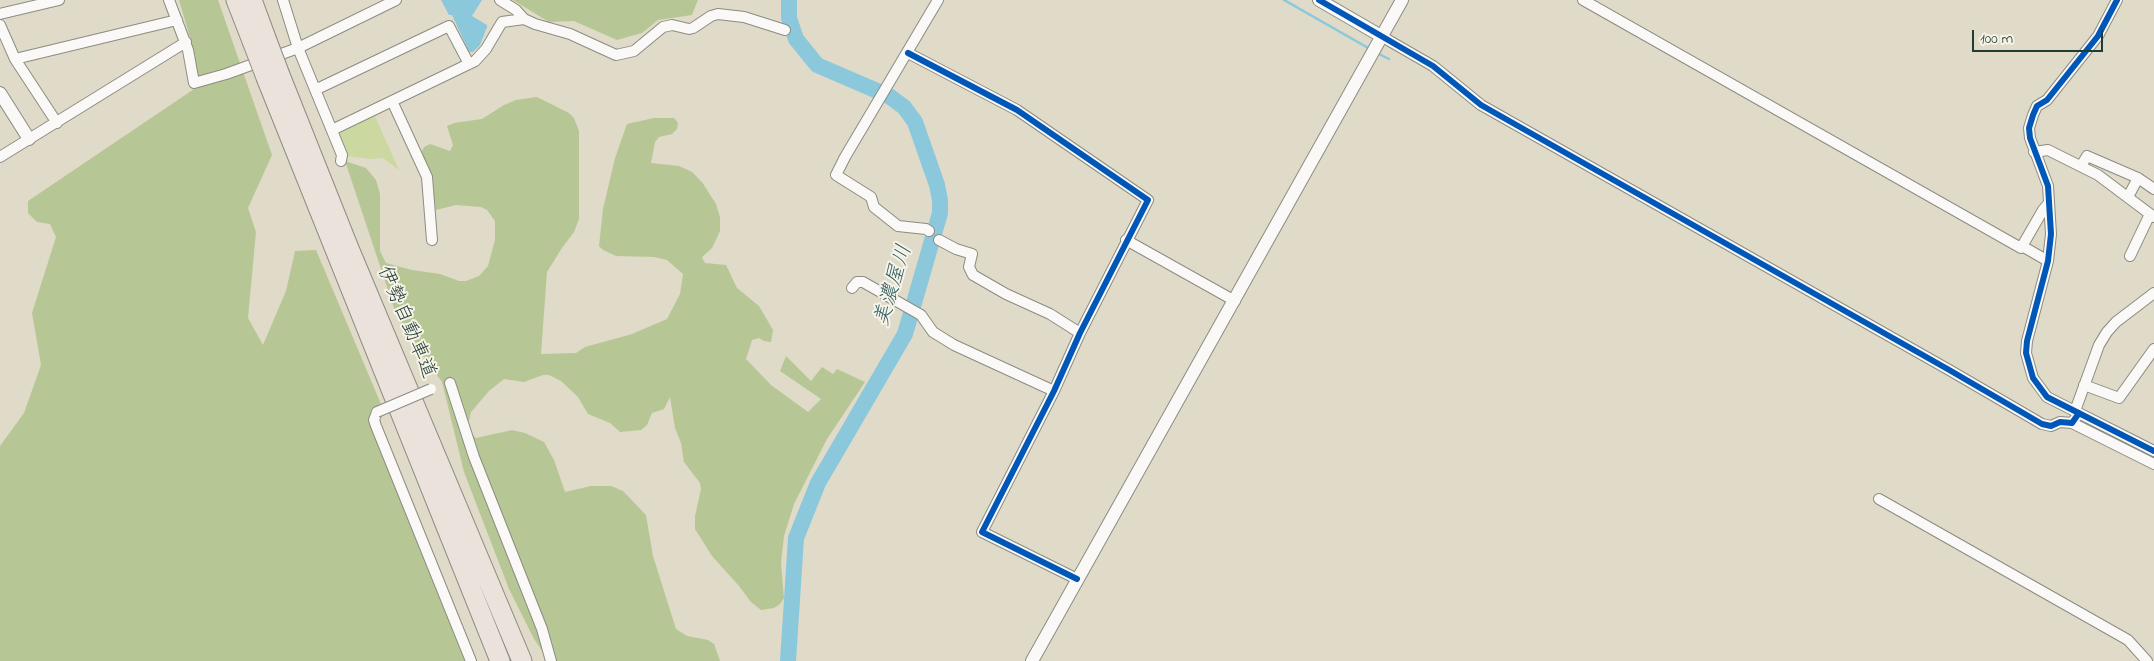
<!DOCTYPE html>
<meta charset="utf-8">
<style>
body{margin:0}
#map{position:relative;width:2154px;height:661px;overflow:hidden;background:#e0dac8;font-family:"Indie Flower",sans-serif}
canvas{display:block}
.scale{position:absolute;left:1972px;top:30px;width:131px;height:22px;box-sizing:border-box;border:2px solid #1f3d34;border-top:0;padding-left:6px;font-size:15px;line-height:18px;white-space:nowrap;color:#1f3d34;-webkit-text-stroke:4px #f7f3e8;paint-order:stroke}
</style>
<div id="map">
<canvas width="2154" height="661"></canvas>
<div class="scale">100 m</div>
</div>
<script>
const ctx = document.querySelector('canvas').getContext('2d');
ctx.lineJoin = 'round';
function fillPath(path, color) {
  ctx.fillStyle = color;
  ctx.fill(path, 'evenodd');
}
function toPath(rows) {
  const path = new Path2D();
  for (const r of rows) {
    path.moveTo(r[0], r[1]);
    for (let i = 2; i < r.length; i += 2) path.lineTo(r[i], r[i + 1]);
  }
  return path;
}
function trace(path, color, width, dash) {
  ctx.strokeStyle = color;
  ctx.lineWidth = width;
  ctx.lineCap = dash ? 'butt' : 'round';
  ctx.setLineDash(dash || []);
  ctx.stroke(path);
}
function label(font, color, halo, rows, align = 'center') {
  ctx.font = font + ' "Indie Flower","Klee One",sans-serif';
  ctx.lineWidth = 4;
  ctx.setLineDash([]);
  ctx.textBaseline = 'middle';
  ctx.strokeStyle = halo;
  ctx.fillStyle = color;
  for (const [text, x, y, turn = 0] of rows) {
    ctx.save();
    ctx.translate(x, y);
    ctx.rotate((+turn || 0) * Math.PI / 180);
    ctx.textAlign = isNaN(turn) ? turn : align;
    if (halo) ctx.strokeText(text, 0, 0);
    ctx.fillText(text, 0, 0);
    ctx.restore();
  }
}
fillPath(toPath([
 [374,114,399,170,383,158,371,159,346,156,339,136,342,130]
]), '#cbd89f');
fillPath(toPath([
 [179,0,218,0,272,155,248,208,256,232,248,318,263,345,286,291,295,251,316,250,381,404,369,423,468,661,0,661,0,446,24,413,41,365,32,313,56,237,50,224,37,222,28,213,28,201,200,85,191,41],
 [513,0,698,0,692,15,658,20,642,33,617,40,574,21,549,22],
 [537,97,569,113,574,118,579,131,579,219,574,232,562,248,547,272,541,354,576,353,585,347,632,334,667,319,680,294,683,274,667,260,654,257,616,256,603,250,599,246,603,209,615,158,627,124,654,118,674,118,678,123,677,129,672,134,659,137,655,142,651,163,679,166,692,172,702,182,716,204,720,217,720,231,712,248,702,257,705,263,726,265,737,288,759,306,773,330,771,342,764,341,759,338,752,340,746,359,771,385,808,412,821,399,780,371,786,356,811,381,822,367,833,374,837,369,865,382,827,439,794,504,784,536,781,563,784,598,780,604,774,608,761,610,751,602,739,586,712,556,695,529,695,516,701,489,700,483,684,462,681,443,675,428,670,397,664,409,652,413,647,425,641,430,620,432,610,423,588,414,578,397,561,381,549,375,543,375,524,382,504,379,489,391,471,412,468,425,471,433,476,438,512,430,525,433,544,442,554,460,565,492,591,486,611,486,623,491,646,515,653,556,676,629,687,636,708,640,714,644,720,661,549,661,534,639,509,589,464,472,442,382,409,337,396,314,345,161,366,168,376,180,380,194,380,251,386,263,412,270,440,274,459,281,466,281,479,276,488,266,495,240,495,221,487,210,481,207,456,205,436,210,430,172,421,153,424,147,430,144,450,151,453,145,447,126,454,123,482,119,504,105,516,100]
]), '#b6c795');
fillPath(toPath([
 [441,0,482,0,472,16,487,25,487,27,480,45,473,52,469,52,452,15,449,15]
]), '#8bc8dc');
trace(toPath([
 [1284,0,1370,49],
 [1377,53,1389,59]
]), '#8bc8dc', 2.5);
trace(toPath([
 [788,661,796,538,818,483,905,334,940,213,940,200,937,185,915,122,904,107,889,96,817,65,796,39,789,18,789,0]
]), '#8bc8dc', 16);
const minor = toPath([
 [169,0,188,50,194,83,226,74,298,48,396,0],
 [283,0,298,48,342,155,341,161],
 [500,0,516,10,524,19,535,24,570,34,616,55,634,51,663,27,672,25,689,29,693,28,711,16,718,14,744,17,785,30],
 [1583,0,2021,248,2043,210,2048,204],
 [2117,0,2098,36,2047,100,2037,106,2033,115,2029,128,2030,138,2048,186,2051,234,2048,261,2027,341,2026,353,2033,378,2047,397,2154,451],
 [0,14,59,0],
 [0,25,15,59,57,123],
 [1381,36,1433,66,1481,105,1951,371,2042,424,2051,426,2060,422,2072,423,2079,413],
 [908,53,1017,110,1148,200,1080,333,1054,391,982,532,1077,579],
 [15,59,177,20],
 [317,89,449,26,469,64],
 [392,101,427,177,432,240],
 [332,130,475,61,486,49,502,22,524,19],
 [2034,152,2048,150,2098,175,2154,217],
 [0,157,186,42],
 [2081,166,2087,156,2138,178,2154,189],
 [2128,197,2138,178],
 [929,231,926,229,898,226,874,207,871,197,836,175,845,157,938,0],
 [939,240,956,249,972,254,969,267,973,275,1006,294,1050,314,1080,333],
 [1126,240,1235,301],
 [2022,246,2048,261],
 [2130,256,2150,214],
 [852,288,857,282,863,282,921,315,933,332,954,345,1054,391],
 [450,383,474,457,542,629,551,661],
 [2084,385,2119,398,2154,349],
 [2075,411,2099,345,2107,332,2116,322,2154,293],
 [377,412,374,420,376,426,471,661],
 [2072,423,2154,464],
 [1879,499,2128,640,2147,661]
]);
const tertiary = toPath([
 [1319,0,1381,36],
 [0,93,29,139],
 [1032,661,1402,0]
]);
const motorway = toPath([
 [236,0,252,41],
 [252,0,266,38],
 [280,75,348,246,522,661],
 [267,80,500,661]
]);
trace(minor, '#8b8c82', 12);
trace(tertiary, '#8b8c82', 14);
trace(motorway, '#8b8c82', 21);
trace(minor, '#faf9f7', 10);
trace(tertiary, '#faf9f7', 12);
trace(motorway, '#ebe3db', 19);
const minorBridge = toPath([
 [377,412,431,389]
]);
const motorwayBridge = toPath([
 [266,38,280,75],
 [252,41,267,80]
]);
trace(minorBridge, '#8b8c82', 12, []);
trace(motorwayBridge, '#8b8c82', 21, []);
trace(minorBridge, '#faf9f7', 10);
trace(motorwayBridge, '#ebe3db', 19);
trace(toPath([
 [1319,0,1433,66,1481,105,1951,371,2042,424,2051,426,2060,422,2072,423,2079,413],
 [2117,0,2098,36,2047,100,2037,106,2033,115,2029,128,2030,138,2048,186,2051,234,2048,261,2027,341,2026,353,2033,378,2047,397,2154,451],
 [908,53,1017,110,1148,200,1080,333,1054,391,982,532,1077,579]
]), '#0057b8', 6);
label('20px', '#1f3d34', '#f7f3e8', [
 ["伊勢自動車道",405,323,67]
]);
label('italic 21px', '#315e60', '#f7f3e8', [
 ["美濃屋川",895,286,-73]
]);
</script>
